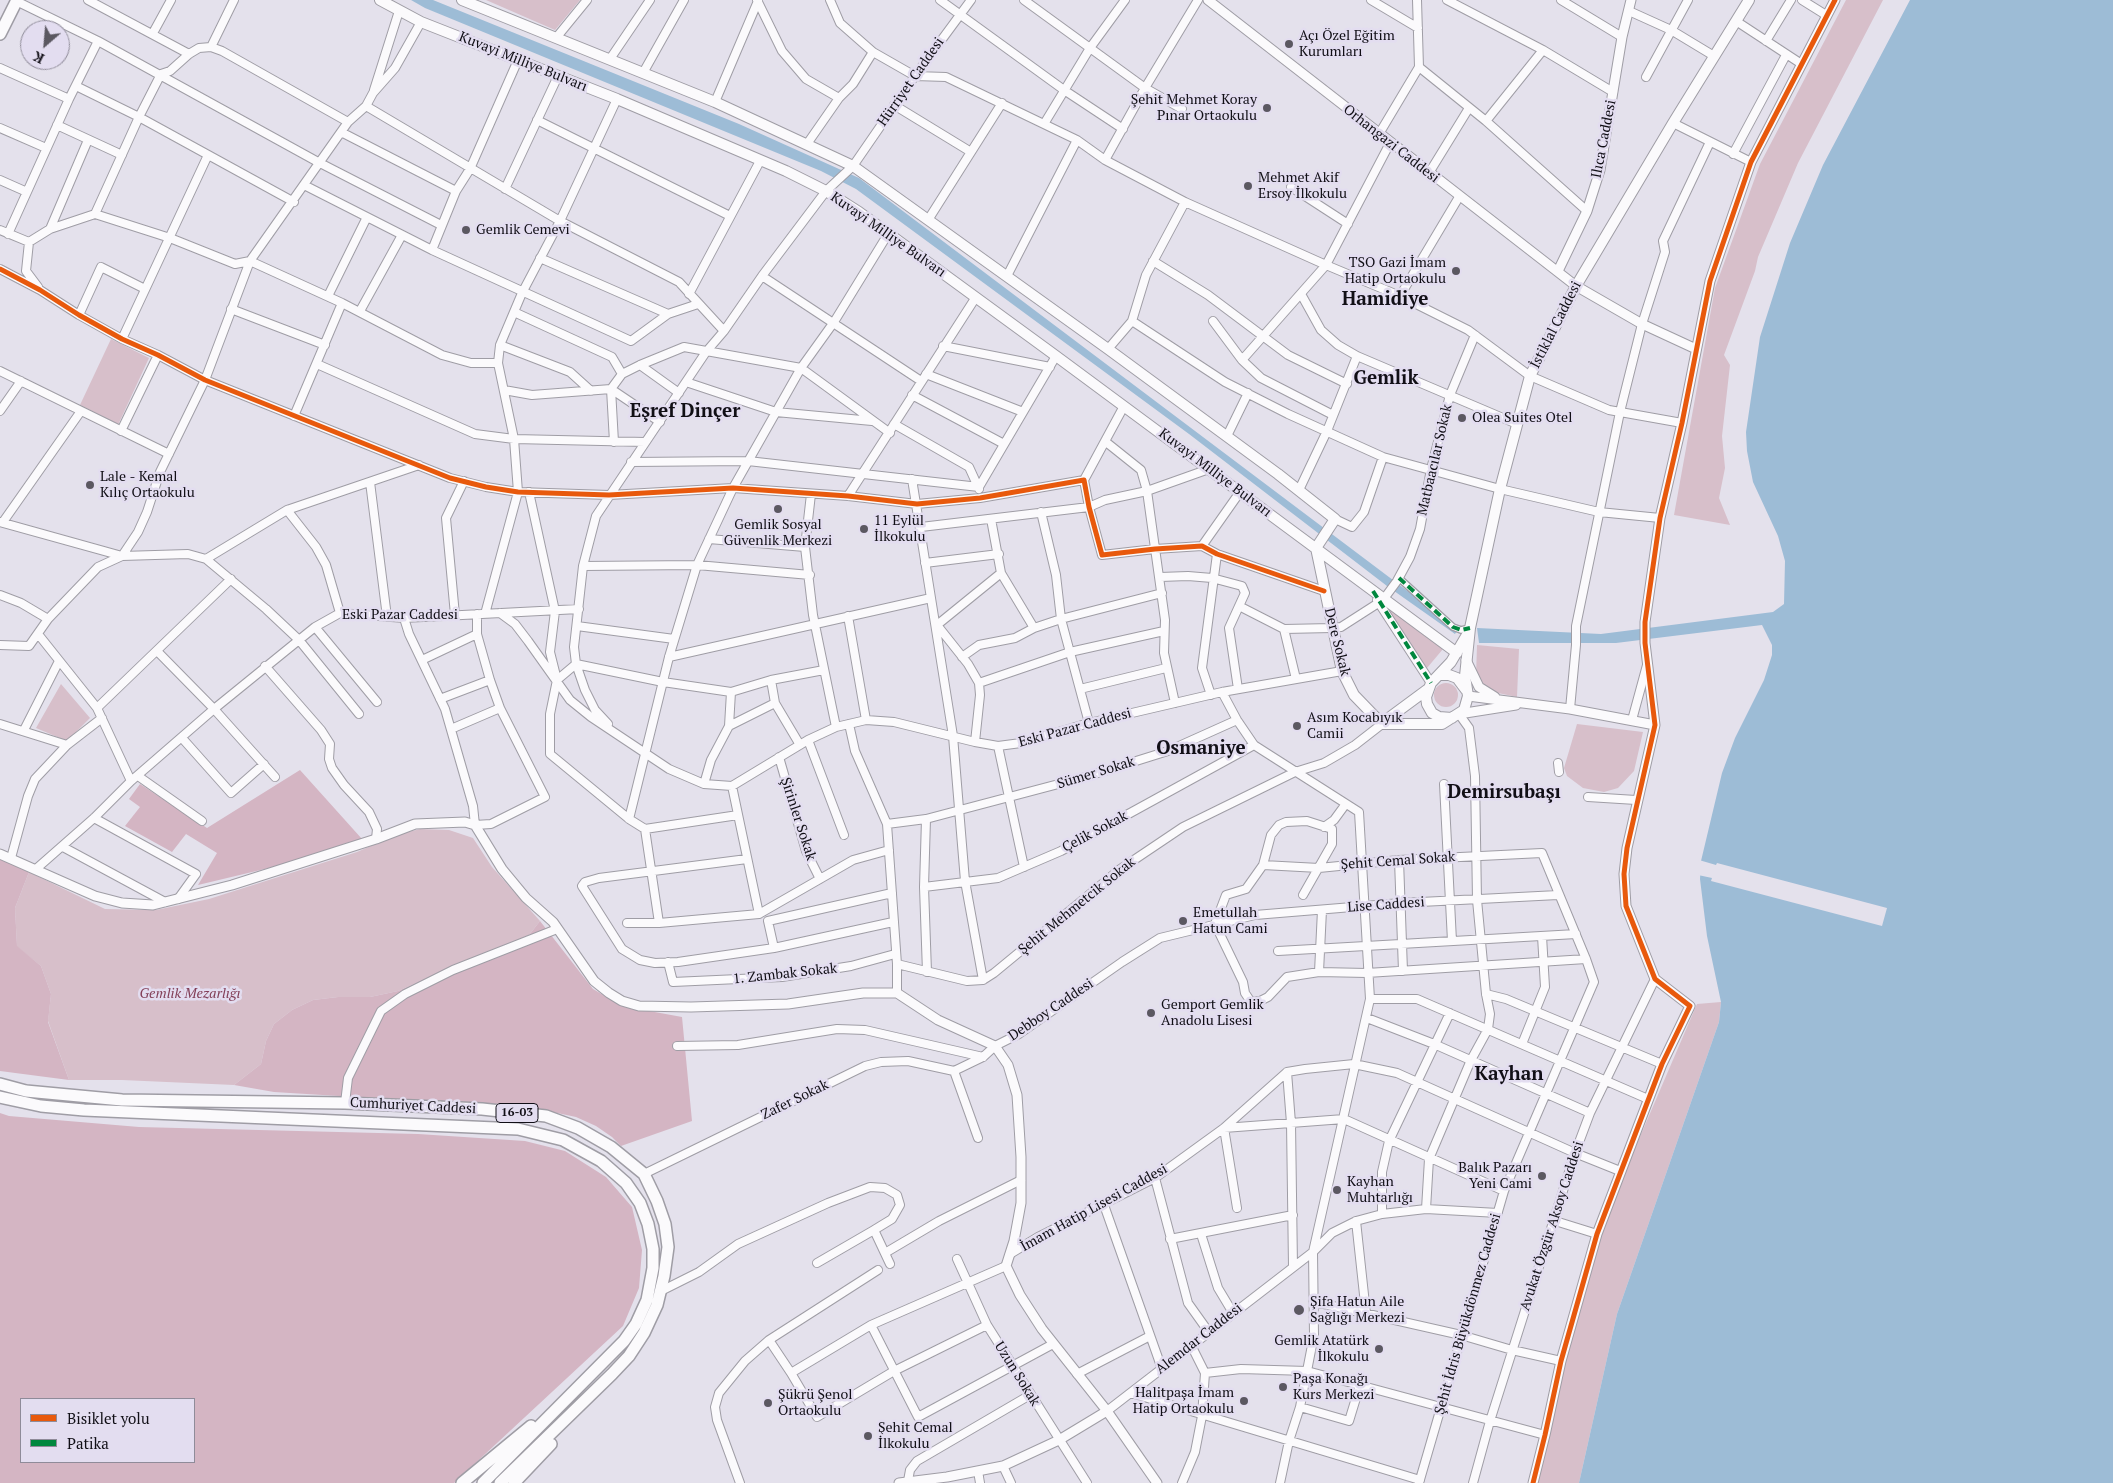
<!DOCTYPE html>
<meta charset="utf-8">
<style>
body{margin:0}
#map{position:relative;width:2113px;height:1483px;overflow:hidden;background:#e4e1ec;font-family:"PT Serif",serif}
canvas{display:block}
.legend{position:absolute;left:20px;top:1398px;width:175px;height:65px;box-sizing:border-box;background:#e3ddf0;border:1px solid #8f8b99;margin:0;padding:6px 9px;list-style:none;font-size:15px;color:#110f16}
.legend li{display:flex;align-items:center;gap:10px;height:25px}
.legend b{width:25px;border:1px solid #8f8b99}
.north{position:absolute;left:20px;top:20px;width:50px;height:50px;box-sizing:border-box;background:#e3ddf0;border:1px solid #8f8b99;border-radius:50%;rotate:207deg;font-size:14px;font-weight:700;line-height:20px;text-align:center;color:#110f16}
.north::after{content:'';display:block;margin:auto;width:18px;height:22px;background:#5b5861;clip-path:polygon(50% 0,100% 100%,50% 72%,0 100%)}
</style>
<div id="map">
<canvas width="2113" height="1483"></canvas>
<ul class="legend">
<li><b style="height:6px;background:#e8590c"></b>Bisiklet yolu</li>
<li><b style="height:6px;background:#00873e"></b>Patika</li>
</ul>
<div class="north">K</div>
</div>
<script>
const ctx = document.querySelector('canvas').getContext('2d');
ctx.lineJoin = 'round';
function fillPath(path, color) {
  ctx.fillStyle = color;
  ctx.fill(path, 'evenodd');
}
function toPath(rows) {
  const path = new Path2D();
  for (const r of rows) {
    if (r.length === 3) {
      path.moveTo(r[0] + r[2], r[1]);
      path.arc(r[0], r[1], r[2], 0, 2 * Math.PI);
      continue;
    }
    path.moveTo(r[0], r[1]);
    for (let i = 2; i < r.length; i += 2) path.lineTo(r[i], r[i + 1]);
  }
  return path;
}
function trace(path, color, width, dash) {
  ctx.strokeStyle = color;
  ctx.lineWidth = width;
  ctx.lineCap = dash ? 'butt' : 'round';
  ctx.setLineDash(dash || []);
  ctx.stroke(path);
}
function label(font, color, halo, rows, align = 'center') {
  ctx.font = font + ' "PT Serif",serif';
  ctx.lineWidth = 5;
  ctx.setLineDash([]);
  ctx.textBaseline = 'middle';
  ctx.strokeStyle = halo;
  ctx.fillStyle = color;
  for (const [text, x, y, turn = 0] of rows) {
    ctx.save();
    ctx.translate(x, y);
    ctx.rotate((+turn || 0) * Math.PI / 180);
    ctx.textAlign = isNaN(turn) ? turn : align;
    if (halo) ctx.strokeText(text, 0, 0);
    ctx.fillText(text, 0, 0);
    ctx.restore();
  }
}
fillPath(toPath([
 [486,0,580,0,555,30],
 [1846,0,1883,0,1798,163,1758,257,1755,271,1724,355,1730,365,1722,436,1725,468,1719,498,1730,525,1674,515,1715,288,1760,164],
 [111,339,149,358,118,425,80,405],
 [1386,606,1443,649,1427,668,1384,609],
 [1477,645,1519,649,1517,697,1498,693,1481,684,1476,677],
 [1446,695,12],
 [61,684,90,718,67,741,36,728],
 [1577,724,1643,732,1634,771,1618,788,1604,792,1583,788,1567,776,1564,768],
 [420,829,449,830,473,838,492,867,540,921,529,935,398,991,370,997,338,997,313,1000,292,1010,274,1024,266,1041,261,1064,234,1085,122,1080,69,1080,48,1021,51,994,41,966,17,947,15,908,29,872,105,909,156,910,209,899,357,852,396,835],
 [1721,1002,1719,1022,1617,1314,1579,1483,1536,1483,1593,1246,1697,1004]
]), '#d7bfca');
fillPath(toPath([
 [300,770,362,839,273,867,198,885,217,853,186,834,172,852,125,826,140,807,129,799,140,784,207,828],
 [0,859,29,872,15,908,17,946,41,966,51,994,48,1022,69,1080,0,1071],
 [540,921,593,989,622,1006,682,1017,692,1121,621,1146,612,1137,596,1126,576,1117,534,1108,274,1092,234,1085,261,1064,266,1041,274,1024,292,1010,313,1000,338,997,370,997,398,991,529,935],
 [0,1113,9,1116,139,1127,418,1134,525,1141,565,1151,606,1177,632,1207,642,1250,639,1288,623,1326,454,1483,0,1483],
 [21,1399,194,1399,194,1462,21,1462]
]), '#d4b5c3');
fillPath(toPath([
 [411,0,433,0,739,124,859,178,1458,629,1455,634,1387,586,1189,434,856,189,821,171,425,8],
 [1910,0,2113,0,2113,1483,1579,1483,1617,1314,1719,1022,1721,1002,1707,936,1700,879,1701,861,1722,773,1735,738,1764,680,1772,655,1772,645,1762,625,1616,643,1479,643,1477,628,1601,634,1773,612,1784,604,1785,561,1778,536,1753,482,1747,451,1746,432,1760,337,1790,243,1823,165]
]), '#9dbcd6');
fillPath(toPath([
 [1699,860,1716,865,1717,863,1887,908,1882,926,1711,881,1712,878,1698,875]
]), '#e4e1ec');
const pedestrian = toPath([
 [1399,578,1453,627,1461,630,1470,628]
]);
const minor = toPath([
 [88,0,189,54],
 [757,0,782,51,806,79,839,98],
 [830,0,840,23,873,52,915,76,946,77,1077,140,1105,160,1185,202,1326,265,1400,296,1468,330,1530,376,1609,410,1682,423],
 [940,0,1064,90,1123,129],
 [1024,0,1145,88,1182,109],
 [1371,0,1418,28],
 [1447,0,1543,50,1613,92],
 [1561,0,1622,37],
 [1802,0,1826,15],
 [16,1,98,41,318,162,441,225],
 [1629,11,1671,30,1714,56],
 [1736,21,1800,63],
 [153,33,171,0],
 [556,38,587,0],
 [1766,41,1791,0],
 [211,47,234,0],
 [610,59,650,0],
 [1419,67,1486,121,1543,50],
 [0,68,69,99],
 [643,73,684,0],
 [1646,77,1688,0],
 [76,86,139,117,294,202],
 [374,90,399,11],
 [715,102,758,1],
 [894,105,971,152],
 [366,106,560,221,679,282,724,331],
 [537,120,730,216],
 [1486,121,1587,211],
 [1673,123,1751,162],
 [1044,124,1090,48,1125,0],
 [57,125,122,155],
 [0,128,46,148],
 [341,132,456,191],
 [1379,134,1419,67,1417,0],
 [807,144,839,98,853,84,873,52],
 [1733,154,1786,55],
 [1105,160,1145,88,1198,0],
 [1429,173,1469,108],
 [0,180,27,192],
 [304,185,432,250,631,341,668,314,698,304],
 [1291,187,1348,224],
 [505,189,558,76],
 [95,214,170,238,235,264,250,261,342,303,442,355,471,363,498,363],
 [928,220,1002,103],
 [50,229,88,140],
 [0,230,29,242,26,271,38,287],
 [8,234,69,99,98,41],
 [29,242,50,229,95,214,139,117,161,74,170,71,189,54,199,48,211,47,222,51,348,122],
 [432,250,456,191,470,169,518,60],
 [540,258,668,314],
 [1153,261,1208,295,1288,355,1347,384],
 [0,269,40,290,79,315,122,339,158,355,205,380,450,478,486,487,518,492,609,495,733,488,848,496,917,504,980,498,1084,480,1089,507,1102,555,1155,549,1202,546,1217,554,1324,591],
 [762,276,921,381],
 [1007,276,1077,140],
 [689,294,760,161],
 [1301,294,1321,330,1338,345,1357,356,1517,424],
 [328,296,367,217],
 [1400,296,1459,197],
 [231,309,325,345],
 [360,311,402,235],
 [514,312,612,357,622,374],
 [79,315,101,267,145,289],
 [1132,321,1225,382,1288,414,1383,457,1500,489,1599,512,1660,518],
 [1213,321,1242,360,1261,378,1333,415],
 [122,339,208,155],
 [500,345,570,372,591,391],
 [943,346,1050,367],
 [1108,349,1132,321,1146,275,1185,202],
 [1242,360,1326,265,1390,143],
 [317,364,475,434,514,439,645,442],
 [640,365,679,393],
 [0,371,169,454],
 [926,374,1023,412],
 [686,382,776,412,872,421],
 [504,390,532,395,611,389,660,422],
 [912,395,1004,444],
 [0,411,21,381],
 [294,416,342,303],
 [894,424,969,467,979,489],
 [121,431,158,355],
 [1227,436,1248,393],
 [614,442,611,389,622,374,640,365,684,347,801,368,890,433],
 [1106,442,1141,470,1147,491,1165,620,1164,653,1175,703],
 [631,462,748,461,979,487,1056,356],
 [912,479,953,736,965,881,983,980],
 [1084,480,1124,406],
 [370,482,387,617],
 [1299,490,1327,431,1357,356],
 [529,492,555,611,550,652,557,680,550,714,550,754,629,819,645,829,659,923],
 [811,494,805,547,813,615,836,727],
 [848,496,976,297],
 [287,510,316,547,326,565,340,613],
 [1041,512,1056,575,1061,619,1089,723],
 [991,519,1001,573,1034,628],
 [1335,519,1352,527,1364,512,1383,457],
 [0,522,122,556,188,554,206,559,266,609,299,640,359,714],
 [3,522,81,411],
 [921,527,1089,507,1105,500,1147,491,1209,469],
 [709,539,805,547],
 [1202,546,1240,492],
 [206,559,287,510,419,465],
 [925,563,999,554],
 [583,566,697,565,810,575],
 [1160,577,1188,576,1212,578,1242,586,1245,593,1229,628,1238,689],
 [0,595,21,603,48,619],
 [1377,600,1431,683],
 [1239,606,1284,629,1332,628,1341,627,1383,600,1397,581,1410,557,1420,529,1431,469,1450,395,1475,335],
 [500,613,515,624,528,641,570,700,591,717,669,769,704,784,732,786,808,740,836,727,866,720,894,722,975,742,998,746,1021,743,1089,723,1222,692,1342,671],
 [485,614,518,492,514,439,498,363,500,345,522,293,560,221,617,99],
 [455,615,446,518,464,481],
 [848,616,866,720],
 [404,618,409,634,445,709,473,806,475,825,491,824,545,797,500,708,490,680,477,634,477,614],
 [577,626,674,639],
 [315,627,377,702],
 [1284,629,1296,679],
 [38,634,97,708,131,781],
 [0,645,29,646,48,619,98,567,122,556,138,532,147,512,160,472,205,380,250,261,348,122,366,106,373,93,395,68,421,22],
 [157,651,214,709,275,777],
 [669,657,931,598],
 [962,657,979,645,1015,638,1034,628,1061,619,1162,593],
 [422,660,477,634],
 [265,666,321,730,330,744,329,759,332,768,344,785,369,812,377,829,376,839],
 [557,680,576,664,663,682,731,692,771,680,824,670],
 [771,680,775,703,800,745],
 [979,683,1070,652,1164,631],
 [1080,689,1166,668],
 [1222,692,1237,720,1254,745,1359,812,1370,999,1313,1252,1314,1335,1300,1407,1289,1441,1280,1483],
 [1211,695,1202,668,1217,554],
 [440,699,490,680],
 [97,708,231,579],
 [1570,709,1576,645,1576,626,1620,412,1642,324,1665,252,1663,241,1710,142],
 [1632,720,1647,665],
 [0,724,67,745],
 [608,724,595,710,585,690,576,664,574,647,583,566,596,516,706,352,724,331,762,276,826,191,853,166,915,76,971,0],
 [849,724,855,751,887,824,897,964,897,993],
 [729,726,731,692],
 [451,729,500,708],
 [24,730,59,661],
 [182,738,231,793,264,764],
 [808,740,844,835],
 [975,742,980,695,979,683,968,664,937,625,1001,573],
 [998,746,1024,867],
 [779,757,806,851,820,879],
 [1558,763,1559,772],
 [138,776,202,821],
 [704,784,711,760,729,726,775,703],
 [1444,784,1452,941],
 [732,786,759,914],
 [1588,797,1636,800],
 [94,818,196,874,178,899],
 [629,819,669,657,697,565,733,488,801,368,834,322,888,234],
 [926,819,924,887,927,972],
 [887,824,926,819,1085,777,1168,751,1237,720],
 [1324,827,1334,820,1345,805],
 [645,829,738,815],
 [63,847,165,902],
 [11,858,28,796,35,779,67,745,102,718],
 [747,859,599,878,585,882,582,886,622,949,640,960,655,963,678,962,774,948,893,922],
 [1399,860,1403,971],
 [1263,865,1271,835,1279,825,1286,822,1307,821,1332,829,1332,844,1303,895],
 [36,869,94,818,131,781,214,709,315,627,340,613,404,618,579,609],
 [924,887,998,878,1061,851,1254,745],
 [627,923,659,923,759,914,853,860,889,850],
 [1215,924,1226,895,1246,889,1263,865,1319,868,1399,860,1542,853,1586,959,1594,982,1504,1191,1419,1483],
 [1215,924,1243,982,1245,993,1251,1002,1260,1001,1268,997,1287,977,1319,972,1367,973,1586,959],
 [774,948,768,921,892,893],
 [1278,951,1576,934],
 [668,962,673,982,782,977,851,966,895,954],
 [897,964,967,981,983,980,994,973,1119,870,1183,827,1295,772,1324,763,1355,745,1382,724],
 [1319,972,1322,910],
 [1486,994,1506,999,1662,1064],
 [1370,999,1417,999,1648,1099],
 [1367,1018,1434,1044,1590,1113],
 [1522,1044,1545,987,1542,936],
 [677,1046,738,1045,837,1029,865,1030,983,1057],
 [954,1071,983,1057,995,1046,1019,1034,1122,962,1160,938,1255,915,1401,903,1558,895],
 [954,1071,978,1138],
 [1287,1072,1291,1123,1293,1267],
 [345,1103,348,1078,381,1011,405,994,453,970,557,929],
 [644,1174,865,1066,881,1062,908,1061,954,1071],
 [1155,1178,1188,1303,1208,1331],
 [1104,1205,1162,1369],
 [1237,1208,1224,1128,1344,1119,1504,1191],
 [1426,1209,1429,1159,1471,1060,1488,1029,1490,1014,1486,994,1477,900,1475,776,1469,728,1459,714],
 [1382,1214,1382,1172,1389,1141,1450,1013],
 [1552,1220,1597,1234],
 [1356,1221,1366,1313],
 [1201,1234,1218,1288,1233,1313],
 [1170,1239,1293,1215],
 [885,1253,939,1221,1021,1180],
 [1010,1254,1038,1237,1155,1178,1224,1128,1287,1072,1305,1069,1354,1064,1397,1073,1575,1153,1620,1171],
 [957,1259,987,1325,1087,1483],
 [817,1263,874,1230],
 [661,1291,699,1272,738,1244,828,1203,870,1187,885,1188,897,1195,900,1205,892,1219,874,1230,890,1264],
 [1315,1302,1461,1335,1512,1350,1561,1361],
 [871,1325,918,1417,1053,1344],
 [769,1340,791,1373,871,1325,1006,1266],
 [791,1373,817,1417,894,1371,987,1325],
 [1205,1373,1241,1369,1307,1371,1545,1435],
 [1077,1374,1150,1336],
 [1131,1393,1420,1480],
 [1300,1407,1349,1421,1360,1385],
 [1107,1411,1313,1252,1332,1233,1356,1221,1382,1214,1426,1209,1498,1213],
 [1003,1466,1011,1483],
 [978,1471,980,1483],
 [908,1481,910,1470,917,1461,1030,1395],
 [740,1483,717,1420,715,1407,719,1393,745,1361,769,1340,878,1270],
 [1182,1483,1195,1452,1202,1416,1205,1373,1191,1345],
 [1473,1483,1490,1421,1575,1153,1590,1113,1655,979]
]);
const tertiary = toPath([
 [1208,0,1576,286,1642,324,1696,349],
 [1558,271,1587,211,1600,170,1622,37,1631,0],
 [1466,660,1479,687,1495,697],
 [1468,696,1570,709,1655,725],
 [1459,714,1516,705],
 [0,854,95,896,122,903,153,905,232,885,376,839,415,824,465,822,475,825,502,869,526,898,553,922,594,981,609,993,622,1001,639,1006,691,1007,788,1004,863,993,897,993,938,1020,995,1046,1008,1065,1017,1095,1021,1157,1021,1203,1014,1241,1006,1266,1020,1295,1042,1329,1107,1411,1157,1483],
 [899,1483,947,1477,1003,1466,1059,1440,1107,1411],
 [1533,1483,1545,1435,1561,1361,1597,1234,1662,1064,1690,1006,1655,979,1626,906,1624,874,1627,848,1655,725,1645,643,1645,622,1660,518,1682,423,1710,281,1751,162,1835,0]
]);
const secondary = toPath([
 [380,0,421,22,617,99,786,171,826,191,859,212,1056,356,1457,653],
 [462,0,715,102,853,166,1108,349,1278,474,1335,519,1316,548],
 [1316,548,1342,671,1354,695,1382,724],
 [1439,675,1449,675,1457,678,1466,690],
 [1452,718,1439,717,1432,713,1427,704,1426,697,1431,683,1451,662,1468,633],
 [1382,723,1428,689],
 [1382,724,1442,724,1464,710,1468,696,1465,676,1470,628,1500,489,1530,376,1576,286,1673,123,1749,0]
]);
const primary = toPath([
 [0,34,17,0],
 [0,1084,26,1091,122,1100,345,1103,482,1109,546,1116,578,1128,611,1147,644,1174,657,1201,665,1224,668,1247,664,1276,657,1305,644,1333,629,1356,612,1374,500,1483],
 [0,1097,41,1106,84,1110,518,1129,563,1140,601,1161,626,1183,640,1203,648,1224,653,1249,653,1268,647,1300,636,1324,624,1341,483,1483],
 [462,1483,531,1426],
 [514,1483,551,1444]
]);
trace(pedestrian, '#9f9da5', 8);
trace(minor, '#9f9da5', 10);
trace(tertiary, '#9f9da5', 11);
trace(secondary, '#9f9da5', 12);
trace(primary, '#9f9da5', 14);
trace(pedestrian, '#fbfafc', 5.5);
trace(minor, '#fbfafc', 8);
trace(tertiary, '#fbfafc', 9);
trace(secondary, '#fbfafc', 10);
trace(primary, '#fbfafc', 11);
trace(toPath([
 [1399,578,1453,627,1461,630,1470,628],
 [1373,591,1431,683]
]), '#00873e', 4, [8, 4]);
trace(toPath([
 [0,269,40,290,79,315,122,339,158,355,205,380,450,478,486,487,518,492,609,495,733,488,848,496,917,504,980,498,1084,480,1089,507,1102,555,1155,549,1202,546,1217,554,1324,591],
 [1533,1483,1545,1435,1561,1361,1597,1234,1662,1064,1690,1006,1655,979,1626,906,1624,874,1627,848,1655,725,1645,643,1645,622,1660,518,1682,423,1710,281,1751,162,1835,0]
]), '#e8590c', 5);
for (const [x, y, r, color] of [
 [1289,44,5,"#5b5861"],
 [1267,108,5,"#5b5861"],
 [1248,186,5,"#5b5861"],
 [466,230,5,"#5b5861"],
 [1456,271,5,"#5b5861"],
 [1462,418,5,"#5b5861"],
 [90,485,5,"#5b5861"],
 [778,509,5,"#5b5861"],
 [864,529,5,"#5b5861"],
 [1297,726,5,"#5b5861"],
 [1183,921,5,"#5b5861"],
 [1151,1013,5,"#5b5861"],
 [1542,1176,5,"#5b5861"],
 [1337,1190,5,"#5b5861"],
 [1299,1310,6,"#5b5861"],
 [1379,1349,5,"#5b5861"],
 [1283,1387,5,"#5b5861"],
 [1244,1401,5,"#5b5861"],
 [768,1403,5,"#5b5861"],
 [868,1436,5,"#5b5861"]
]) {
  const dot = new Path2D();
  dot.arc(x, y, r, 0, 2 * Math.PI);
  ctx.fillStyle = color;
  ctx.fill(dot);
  trace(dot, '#e3ddf0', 2);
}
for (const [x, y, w] of [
 [517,1113,42]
]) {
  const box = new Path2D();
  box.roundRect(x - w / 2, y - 9.5, w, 19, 4);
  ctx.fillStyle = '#e3ddf0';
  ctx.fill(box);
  trace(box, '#110f16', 1);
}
label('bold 12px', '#110f16', null, [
 ["16-03",517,1113]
]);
label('14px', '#110f16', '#e3ddf0', [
 ["Açı Özel Eğitim",1299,36],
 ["Kurumları",1299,52],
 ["Şehit Mehmet Koray",1257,100,"right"],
 ["Pınar Ortaokulu",1257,116,"right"],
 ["Mehmet Akif",1258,178],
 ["Ersoy İlkokulu",1258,194],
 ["Gemlik Cemevi",476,230],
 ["TSO Gazi İmam",1446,263,"right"],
 ["Hatip Ortaokulu",1446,279,"right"],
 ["Olea Suites Otel",1472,418],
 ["Lale - Kemal",100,477],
 ["Kılıç Ortaokulu",100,493],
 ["11 Eylül",874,521],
 ["İlkokulu",874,537],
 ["Gemlik Sosyal",778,525,"center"],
 ["Güvenlik Merkezi",778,541,"center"],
 ["Asım Kocabıyık",1307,718],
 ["Camii",1307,734],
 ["Emetullah",1193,913],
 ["Hatun Cami",1193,929],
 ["Gemport Gemlik",1161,1005],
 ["Anadolu Lisesi",1161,1021],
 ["Balık Pazarı",1532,1168,"right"],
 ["Yeni Cami",1532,1184,"right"],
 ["Kayhan",1347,1182],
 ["Muhtarlığı",1347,1198],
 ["Şifa Hatun Aile",1310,1302],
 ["Sağlığı Merkezi",1310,1318],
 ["Gemlik Atatürk",1369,1341,"right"],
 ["İlkokulu",1369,1357,"right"],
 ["Paşa Konağı",1293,1379],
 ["Kurs Merkezi",1293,1395],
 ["Halitpaşa İmam",1234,1393,"right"],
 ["Hatip Ortaokulu",1234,1409,"right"],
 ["Şükrü Şenol",778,1395],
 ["Ortaokulu",778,1411],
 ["Şehit Cemal",878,1428],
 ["İlkokulu",878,1444]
], 'left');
label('14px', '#110f16', '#e3ddf0', [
 ["Kuvayi Milliye Bulvarı",523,62,22],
 ["Hürriyet Caddesi",911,82,-55],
 ["Ilıca Caddesi",1604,139,-79],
 ["Orhangazi Caddesi",1391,144,38],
 ["Kuvayi Milliye Bulvarı",888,235,35],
 ["İstiklal Caddesi",1556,325,-63],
 ["Matbaacılar Sokak",1435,460,-77],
 ["Kuvayi Milliye Bulvarı",1215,473,37],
 ["Eski Pazar Caddesi",400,615],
 ["Dere Sokak",1337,642,76],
 ["Eski Pazar Caddesi",1075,728,-15],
 ["Sümer Sokak",1096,773,-17],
 ["Şirinler Sokak",798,819,72],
 ["Çelik Sokak",1095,832,-28],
 ["Şehit Cemal Sokak",1398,861,-4],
 ["Lise Caddesi",1386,905,-4],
 ["Şehit Mehmetcik Sokak",1077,906,-39],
 ["1. Zambak Sokak",785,974,-6],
 ["Debboy Caddesi",1051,1010,-34],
 ["Zafer Sokak",795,1100,-26],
 ["Cumhuriyet Caddesi",413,1106,3],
 ["İmam Hatip Lisesi Caddesi",1094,1208,-29],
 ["Avukat Özgür Aksoy Caddesi",1552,1226,-72],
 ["Şehit İdris Büyükdönmez Caddesi",1468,1314,-74],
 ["Alemdar Caddesi",1199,1339,-38],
 ["Uzun Sokak",1017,1374,58]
]);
label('italic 14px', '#823e57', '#e3ddf0', [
 ["Gemlik Mezarlığı",190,994]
]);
label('bold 19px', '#110f16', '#e3ddf0', [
 ["Hamidiye",1385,300],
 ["Gemlik",1386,379],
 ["Eşref Dinçer",685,412],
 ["Osmaniye",1201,749],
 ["Demirsubaşı",1504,793],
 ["Kayhan",1509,1075]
]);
</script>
